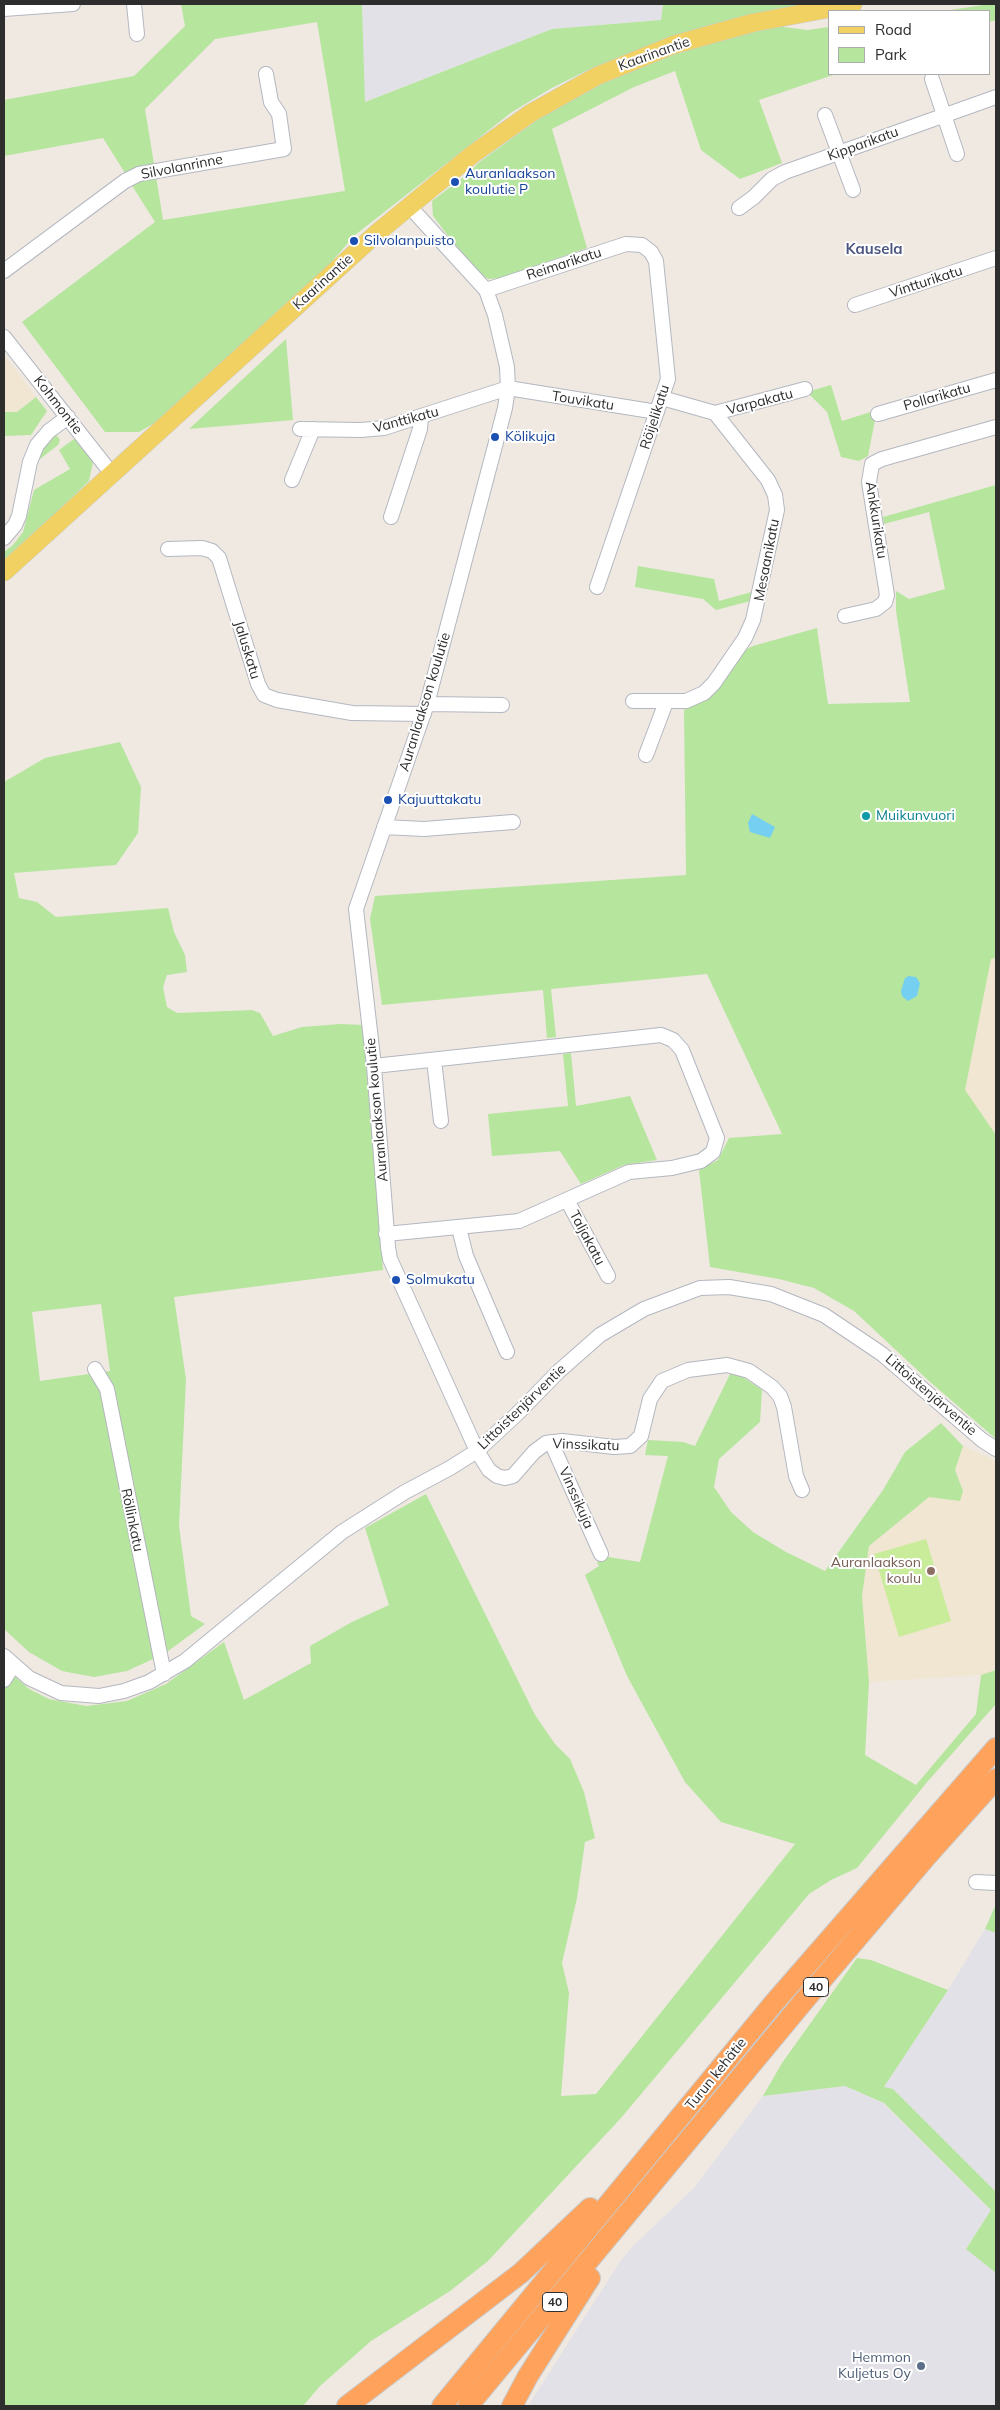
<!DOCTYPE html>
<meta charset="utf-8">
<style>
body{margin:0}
#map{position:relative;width:1000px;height:2410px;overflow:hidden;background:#efe9e1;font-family:Mulish,sans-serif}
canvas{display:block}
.frame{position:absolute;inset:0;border:5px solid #2e2e2e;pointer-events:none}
.legend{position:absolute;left:828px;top:10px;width:162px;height:65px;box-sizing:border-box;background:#fff;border:1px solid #ababab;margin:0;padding:6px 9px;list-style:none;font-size:15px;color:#2e2e2e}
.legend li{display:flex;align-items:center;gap:10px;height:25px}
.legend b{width:25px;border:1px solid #ababab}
</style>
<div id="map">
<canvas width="1000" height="2410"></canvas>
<div class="frame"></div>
<ul class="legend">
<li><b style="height:6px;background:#f2d163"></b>Road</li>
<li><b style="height:14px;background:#b6e59e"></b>Park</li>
</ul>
</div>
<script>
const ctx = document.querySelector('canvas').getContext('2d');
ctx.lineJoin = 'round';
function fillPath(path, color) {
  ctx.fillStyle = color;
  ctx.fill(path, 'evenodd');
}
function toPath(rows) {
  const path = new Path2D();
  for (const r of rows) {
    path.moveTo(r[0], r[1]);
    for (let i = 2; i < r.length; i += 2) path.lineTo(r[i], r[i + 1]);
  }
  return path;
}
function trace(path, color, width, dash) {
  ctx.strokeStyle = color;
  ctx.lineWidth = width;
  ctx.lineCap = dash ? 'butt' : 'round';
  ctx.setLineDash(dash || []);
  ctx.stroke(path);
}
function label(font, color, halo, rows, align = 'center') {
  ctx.font = font + ' Mulish,sans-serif';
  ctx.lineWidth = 4;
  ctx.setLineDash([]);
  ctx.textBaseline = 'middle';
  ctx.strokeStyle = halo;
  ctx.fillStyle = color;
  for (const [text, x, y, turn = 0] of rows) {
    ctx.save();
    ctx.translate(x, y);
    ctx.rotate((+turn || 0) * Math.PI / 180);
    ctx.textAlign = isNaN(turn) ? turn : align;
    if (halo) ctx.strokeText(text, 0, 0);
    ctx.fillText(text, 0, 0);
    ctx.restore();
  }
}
fillPath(toPath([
 [362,4,663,4,661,20,552,29,364,102],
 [985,1929,996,1933,996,2192,893,2089,884,2087,948,1990],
 [845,2086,883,2103,991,2210,966,2248,996,2273,996,2406,528,2406,619,2263,632,2247,694,2188,763,2096]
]), '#e3e1e8');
fillPath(toPath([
 [4,355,36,397,17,412,4,412],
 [996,958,996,1135,965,1090,991,959],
 [963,1446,996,1461,996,1670,981,1675,869,1682,862,1596,869,1545,929,1497,963,1491,955,1470]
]), '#f0e6d1');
fillPath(toPath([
 [181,4,362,4,365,102,552,29,661,20,663,4,814,4,634,53,592,68,550,89,512,112,355,235,321,274,167,416,139,432,105,432,22,322,155,222,131,184,156,176,163,220,345,191,317,22,215,39,145,109,154,164,125,173,103,138,4,156,4,100,134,76,185,26],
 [990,4,996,4,996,20,989,22,989,11,944,11],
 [775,26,808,30,829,27,829,74,836,74,759,100,782,163,740,179,701,150,675,71,634,87,552,129,587,248,500,278,489,279,476,273,433,216,432,201,470,172,478,163,540,118,582,92,628,69,665,55],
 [286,339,293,420,189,429],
 [831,385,842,421,877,410,868,456,859,461,841,457,827,412,807,392],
 [36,397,47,411,31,435,4,436,4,412,17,412],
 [55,433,60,440,58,445,35,463,38,453],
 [78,436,93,462,89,481,4,563,4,552,13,545,23,532,34,490,70,469,59,450],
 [996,485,996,958,991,959,965,1090,996,1135,996,1439,929,1381,854,1311,814,1288,779,1279,710,1267,699,1170,718,1160,729,1138,782,1134,707,974,551,989,556,1037,547,1038,543,990,382,1005,370,919,375,896,686,875,684,710,706,698,745,650,753,646,817,628,828,704,910,702,896,611,896,591,909,599,945,589,929,512,884,524,883,517],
 [638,566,714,579,719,601,755,591,754,600,716,610,703,599,635,587],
 [120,742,141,787,138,833,116,865,14,873,19,898,37,902,56,917,168,908,174,932,185,955,187,972,167,975,163,987,167,1007,177,1013,252,1010,260,1013,273,1036,302,1027,340,1024,363,1025,383,1270,174,1297,186,1379,179,1526,191,1616,205,1624,164,1654,127,1671,94,1677,62,1671,29,1652,4,1629,4,782,45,758],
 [101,1304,110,1371,40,1381,32,1312],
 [571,1053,576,1106,630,1096,657,1160,624,1165,581,1184,560,1151,492,1156,488,1114,568,1106,563,1054],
 [731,1372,743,1377,762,1390,760,1422,719,1459,714,1487,731,1512,753,1532,786,1552,825,1571,883,1490,905,1452,941,1423,963,1446,955,1470,963,1491,960,1501,929,1497,869,1546,862,1596,869,1682,865,1755,916,1785,976,1714,981,1675,996,1670,996,1704,928,1781,857,1868,831,1880,809,1894,621,2118,488,2261,450,2291,371,2341,320,2386,303,2406,4,2406,4,1667,29,1689,49,1699,86,1706,127,1701,166,1684,224,1642,244,1700,311,1663,310,1646,352,1622,389,1605,365,1528,426,1494,535,1715,555,1744,570,1759,584,1792,595,1838,585,1842,577,1898,562,1963,569,1993,561,2096,596,2094,795,1844,721,1822,685,1782,627,1676,585,1575,599,1566,597,1562,608,1557,640,1562,668,1456,645,1455,648,1440,683,1442,695,1446],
 [996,1904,996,1933,985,1929],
 [857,1958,871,1960,948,1990,884,2087,893,2089,996,2192,996,2273,966,2249,991,2210,884,2103,845,2086,763,2096,782,2063]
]), '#b6e59e');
fillPath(toPath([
 [926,1539,951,1621,899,1637,874,1554]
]), '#c9ec9a');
fillPath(toPath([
 [752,814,775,827,770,838,750,832,748,823],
 [909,976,916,977,920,983,917,996,908,1001,902,996,901,991,905,978]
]), '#75cff0');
const minor = toPath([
 [134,4,137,34],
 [4,9,73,4],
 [932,79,957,154],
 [825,115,853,190],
 [410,207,486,290,495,315,507,367,508,388,505,408,427,704,356,909,374,1066,388,1247,390,1259,477,1451,489,1470,497,1476,505,1478,513,1476,534,1452,546,1443,562,1441,614,1447,630,1446,641,1436,650,1399,662,1381,688,1370,727,1365,749,1371,772,1387,780,1396,784,1407,796,1476,802,1490],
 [739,208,754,197,772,179,785,172,996,97],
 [4,271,125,181,139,174,284,149,279,114,271,102,266,74],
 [486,290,626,244,642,245,651,252,656,261,668,379,597,587],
 [855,305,996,258],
 [4,337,112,474],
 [715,413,805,389],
 [878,414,996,380],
 [300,429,361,430,384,428,508,388,657,412],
 [292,480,313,429],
 [391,517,420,429,421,417],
 [4,538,15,525,19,516,30,462,37,445,49,431,68,417],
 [168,549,202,548,212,551,219,558,258,684,264,695,277,700,352,713,424,714],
 [845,616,876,609,885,602,887,595,869,482,872,464,882,459,996,427],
 [633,701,686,701,704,693,714,683,745,638,753,620,777,510,775,495,768,480,715,413,662,398],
 [427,704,502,705],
 [646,755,666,702],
 [384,827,424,829,513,822],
 [434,1060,441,1121],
 [374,1066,661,1035,673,1040,682,1050,717,1138,713,1152,701,1161,672,1168,629,1172,519,1221,386,1234],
 [567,1200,608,1276],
 [459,1228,466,1256,507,1352],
 [95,1369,107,1389,164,1674],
 [551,1442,601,1554],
 [4,1656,29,1678,61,1693,99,1696,124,1691,149,1682,185,1661,342,1532,405,1492,450,1468,477,1451,517,1414,558,1372,600,1335,644,1309,700,1288,729,1287,771,1294,824,1315,882,1354,982,1440,996,1449],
 [4,1680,13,1666],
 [976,1882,996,1883]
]);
const major = toPath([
 [4,572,377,233,473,154,531,113,597,76,673,45,752,23,853,4]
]);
const highway = toPath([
 [347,2406,521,2273,590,2208],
 [442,2406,773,2004,996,1748],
 [468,2406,803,2002,927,1856,996,1779],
 [512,2406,528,2376,590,2278]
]);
trace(minor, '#b4b7c1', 16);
trace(major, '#c9c9c9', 19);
trace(highway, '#c9c9c9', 22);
trace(minor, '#fff', 14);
trace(major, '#f2d163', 18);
trace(highway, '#ffa35c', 20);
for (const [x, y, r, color] of [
 [455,182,5,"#1a4fb4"],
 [354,241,5,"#1a4fb4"],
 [495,437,5,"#1a4fb4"],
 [388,800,5,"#1a4fb4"],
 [866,816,5,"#0f9aa8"],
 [396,1280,5,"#1a4fb4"],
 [931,1571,5,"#8d6e63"],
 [921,2366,5,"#5c6f8a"]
]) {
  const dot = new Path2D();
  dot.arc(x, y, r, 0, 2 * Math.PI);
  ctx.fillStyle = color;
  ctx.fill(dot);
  trace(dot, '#fff', 2);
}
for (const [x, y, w] of [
 [816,1987,25],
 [555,2302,25]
]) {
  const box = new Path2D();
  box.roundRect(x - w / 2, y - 9.5, w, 19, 4);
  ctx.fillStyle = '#fff';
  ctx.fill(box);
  trace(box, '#2e2e2e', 1);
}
label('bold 12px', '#2e2e2e', null, [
 ["40",816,1987],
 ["40",555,2302]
]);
label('14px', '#2e2e2e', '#fff', [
 ["Kaarinantie",654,54,-20],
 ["Kipparikatu",863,144,-20],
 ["Silvolanrinne",182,167,-11],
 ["Reimarikatu",564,264,-18],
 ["Kaarinantie",323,282,-42],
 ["Vintturikatu",926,282,-18],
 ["Pollarikatu",937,397,-16],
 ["Touvikatu",583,401,9],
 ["Varpakatu",760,402,-15],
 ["Kohmontie",58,405,52],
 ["Röijelikatu",655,417,-72],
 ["Vanttikatu",406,420,-15],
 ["Ankkurikatu",876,520,81],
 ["Mesaanikatu",767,560,-79],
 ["Jaluskatu",247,650,73],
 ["Auranlaakson koulutie",425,702,-73],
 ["Auranlaakson koulutie",377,1110,-95],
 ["Taljakatu",587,1238,62],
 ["Littoistenjärventie",931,1395,41],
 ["Littoistenjärventie",522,1407,-44],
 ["Vinssikatu",586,1445,2],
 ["Vinssikuja",576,1498,66],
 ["Röllinkatu",132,1520,78],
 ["Turun kehätie",716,2074,-51]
]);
label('14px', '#164399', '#fff', [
 ["Auranlaakson",465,174],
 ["koulutie P",465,190],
 ["Silvolanpuisto",364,241],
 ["Kölikuja",505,437],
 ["Kajuuttakatu",398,800],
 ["Solmukatu",406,1280]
], 'left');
label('14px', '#0d838f', '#fff', [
 ["Muikunvuori",876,816]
], 'left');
label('14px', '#785e54', '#fff', [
 ["Auranlaakson",921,1563],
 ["koulu",921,1579]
], 'right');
label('14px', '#4e5e75', '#fff', [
 ["Hemmon",911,2358],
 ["Kuljetus Oy",911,2374]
], 'right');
label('bold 15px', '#4d5680', '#fff', [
 ["Kausela",874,249]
]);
</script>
